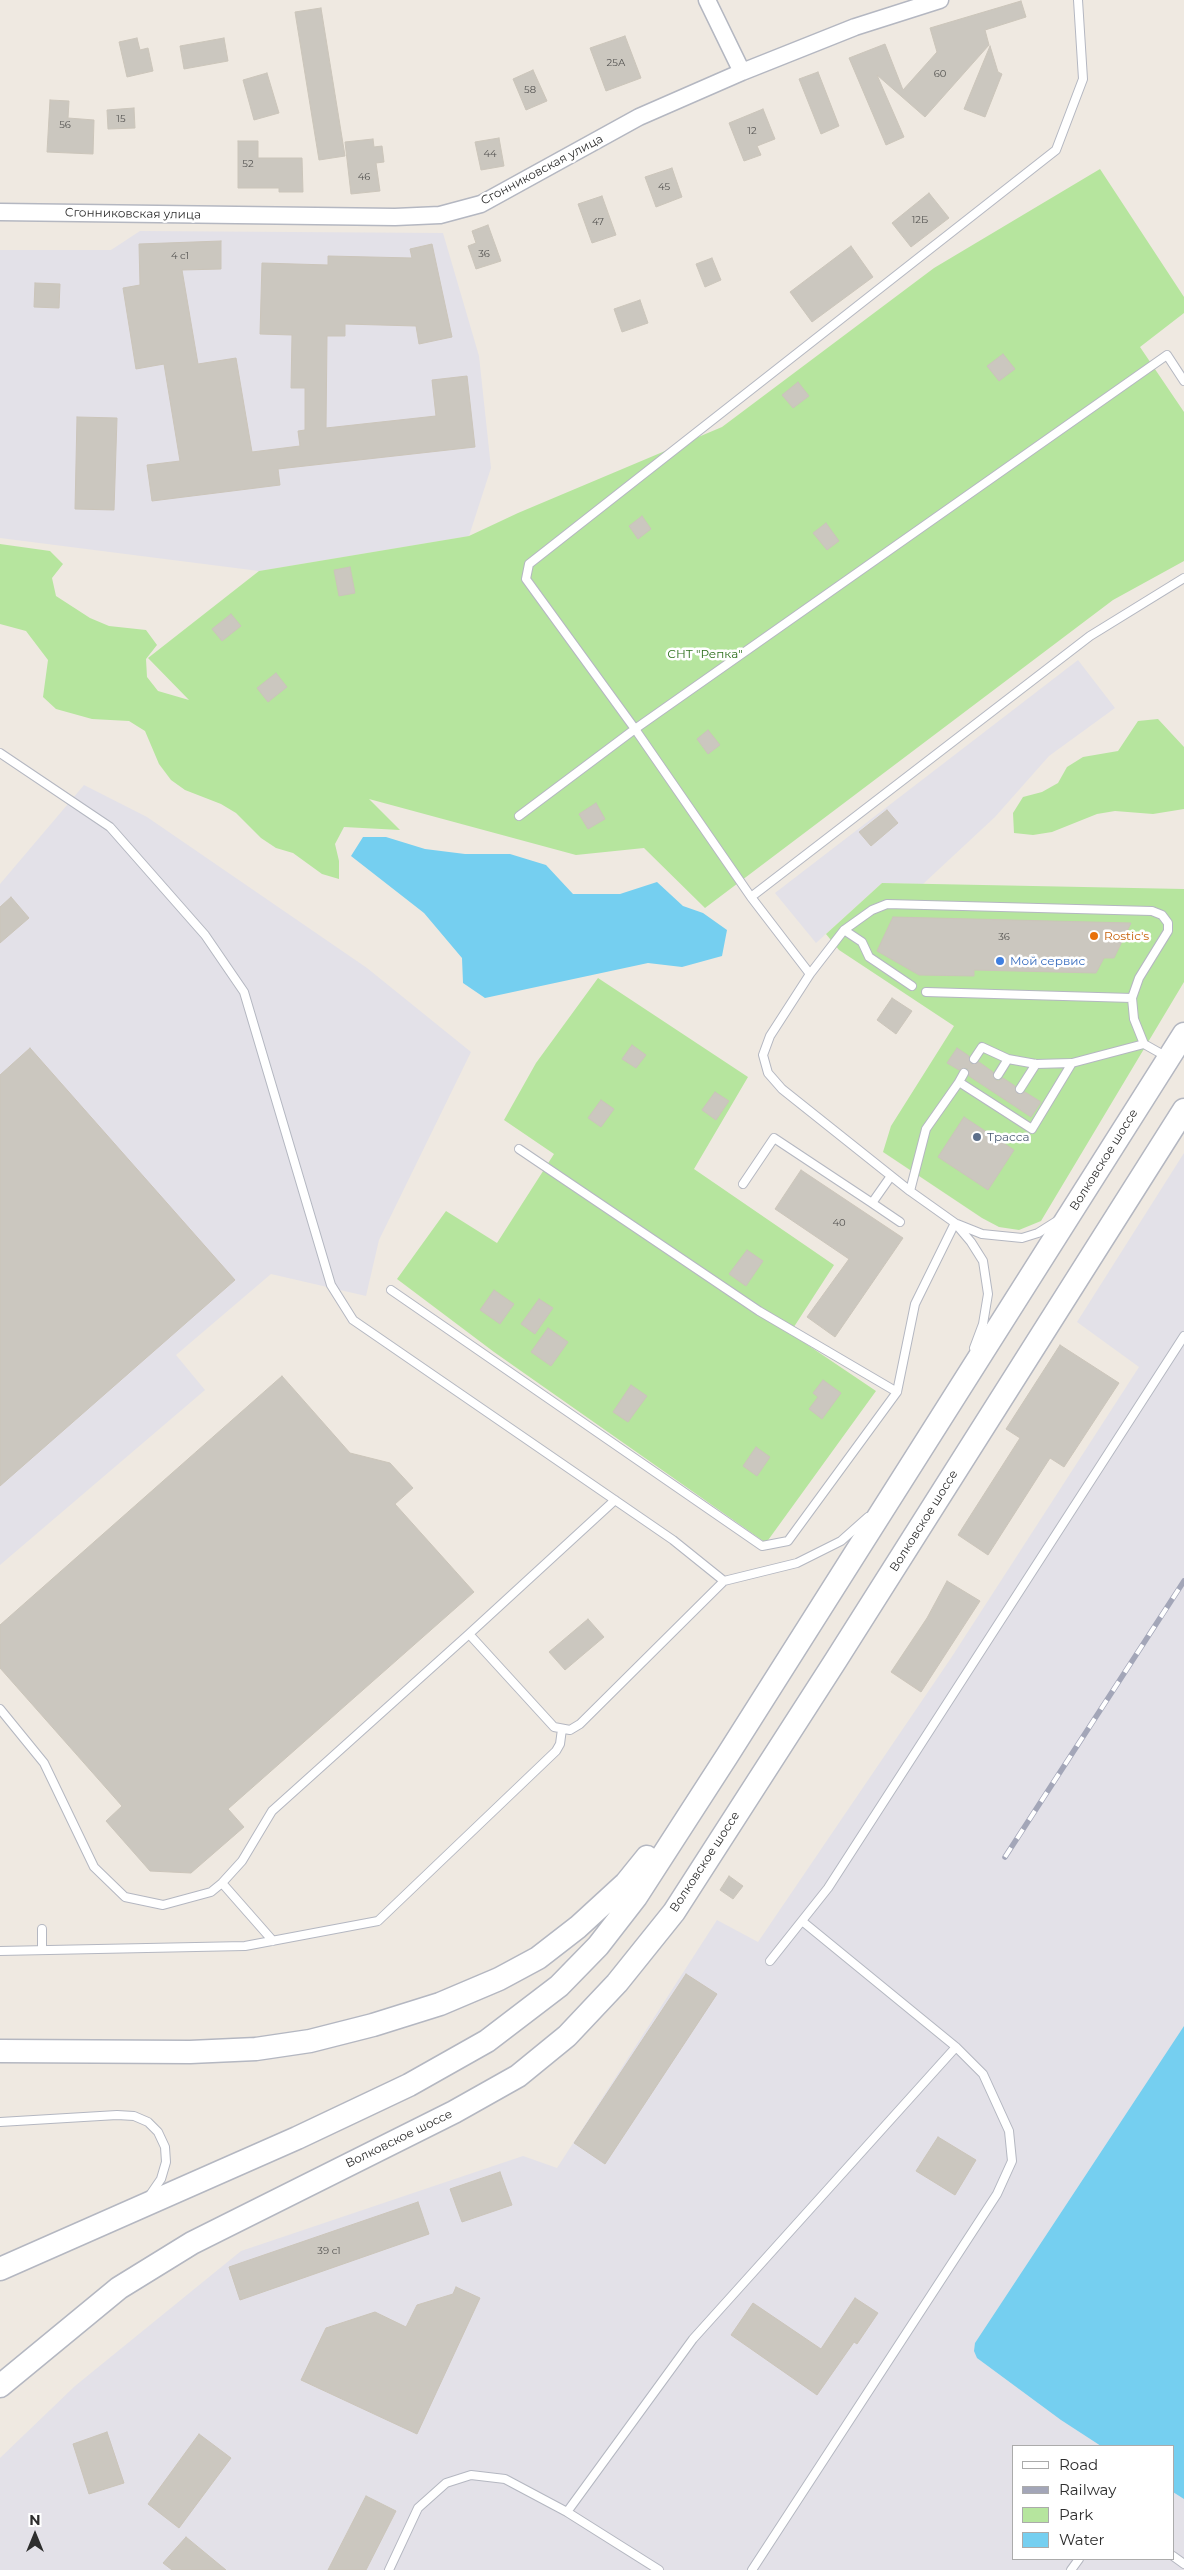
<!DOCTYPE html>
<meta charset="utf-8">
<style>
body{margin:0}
#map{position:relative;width:1184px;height:2570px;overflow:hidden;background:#efe9e1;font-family:Montserrat,sans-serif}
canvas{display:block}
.legend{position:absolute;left:1012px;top:2445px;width:162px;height:115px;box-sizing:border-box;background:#fff;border:1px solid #ababab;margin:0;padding:6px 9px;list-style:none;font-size:15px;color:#2e2e2e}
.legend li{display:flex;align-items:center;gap:10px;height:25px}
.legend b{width:25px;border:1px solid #ababab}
.north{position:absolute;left:10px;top:2510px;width:50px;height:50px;-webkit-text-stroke:4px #fff;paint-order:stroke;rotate:0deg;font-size:14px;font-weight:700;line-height:20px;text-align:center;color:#2e2e2e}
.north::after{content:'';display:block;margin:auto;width:18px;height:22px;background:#2e2e2e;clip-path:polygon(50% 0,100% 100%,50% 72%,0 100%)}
</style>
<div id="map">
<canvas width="1184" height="2570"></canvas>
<ul class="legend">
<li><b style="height:6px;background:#fff"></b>Road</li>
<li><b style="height:6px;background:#a3a6b8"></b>Railway</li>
<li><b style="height:14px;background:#b6e59e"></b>Park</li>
<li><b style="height:14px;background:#75cff0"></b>Water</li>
</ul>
<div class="north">N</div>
</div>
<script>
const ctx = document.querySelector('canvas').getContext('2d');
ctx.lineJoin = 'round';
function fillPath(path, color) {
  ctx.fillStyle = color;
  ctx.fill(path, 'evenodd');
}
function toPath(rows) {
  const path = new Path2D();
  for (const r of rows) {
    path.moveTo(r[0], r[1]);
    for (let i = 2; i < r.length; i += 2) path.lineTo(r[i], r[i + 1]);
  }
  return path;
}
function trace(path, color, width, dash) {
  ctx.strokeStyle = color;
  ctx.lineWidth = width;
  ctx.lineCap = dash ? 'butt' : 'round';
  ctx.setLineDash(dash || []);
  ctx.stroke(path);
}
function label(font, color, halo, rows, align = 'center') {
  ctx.font = font + ' Montserrat,sans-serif';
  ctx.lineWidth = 5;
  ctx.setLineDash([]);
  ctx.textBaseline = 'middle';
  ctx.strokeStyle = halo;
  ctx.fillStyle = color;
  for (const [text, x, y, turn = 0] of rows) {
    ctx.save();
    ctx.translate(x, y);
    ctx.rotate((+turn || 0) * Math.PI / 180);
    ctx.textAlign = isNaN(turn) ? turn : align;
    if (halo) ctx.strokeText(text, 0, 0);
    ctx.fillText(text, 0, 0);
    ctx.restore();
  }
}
fillPath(toPath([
 [140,231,443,233,479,356,491,468,469,536,259,571,0,538,0,250,111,250],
 [1078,660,1115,708,1049,756,995,817,923,884,882,883,816,943,775,893],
 [84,785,147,817,367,968,471,1052,379,1240,366,1296,271,1274,176,1355,205,1390,0,1565,0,884],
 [1184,1153,1184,2570,0,2570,0,2458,75,2386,241,2251,523,2156,557,2168,717,1920,758,1942,951,1658,1139,1367,1077,1322],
 [1013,2446,1173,2446,1173,2559,1013,2559]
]), '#e3e1e8');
fillPath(toPath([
 [1100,169,1184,297,1184,313,1140,347,1184,412,1184,561,1113,600,705,908,644,848,576,855,369,799,400,830,344,827,335,844,339,861,339,879,322,874,293,853,276,848,261,838,236,813,221,804,185,790,171,780,159,764,145,731,129,721,92,719,56,709,43,697,48,660,26,631,0,624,0,544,50,551,63,564,52,578,56,596,90,618,109,626,146,630,157,645,146,659,147,677,158,691,189,700,148,658,259,571,469,536,518,513,722,427,934,268],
 [1158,719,1184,747,1184,809,1153,814,1115,811,1097,814,1052,832,1033,835,1014,833,1013,813,1023,797,1042,792,1058,783,1067,767,1083,757,1118,751,1138,721],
 [882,883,1184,889,1184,982,1041,1221,1019,1230,999,1227,982,1218,883,1152,891,1126,954,1026,839,950,826,934],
 [598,978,748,1077,694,1169,834,1265,790,1333,876,1391,766,1543,494,1352,397,1279,446,1211,497,1243,554,1154,504,1120,536,1063]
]), '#b6e59e');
fillPath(toPath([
 [363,837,386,837,425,849,465,854,510,854,546,865,573,894,620,894,657,882,683,906,703,913,727,930,722,956,682,967,648,963,485,998,463,983,462,958,424,913,351,856],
 [1184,2026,1184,2499,1173,2492,1173,2446,1101,2446,1061,2420,977,2358,974,2351,975,2343]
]), '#75cff0');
const building = toPath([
 [1021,1,1026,17,985,30,989,45,925,117,877,75,904,137,886,145,849,58,885,44,903,90,937,52,930,28,1021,1],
 [321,8,345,156,319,160,295,12,321,8],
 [625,36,641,78,606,91,590,48,625,36],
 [137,38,140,50,148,48,153,71,127,77,119,42,137,38],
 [224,38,228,61,184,69,180,46,224,38],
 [990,46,998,72,1002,74,985,117,964,109,990,46],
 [533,70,547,101,526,110,513,79,533,70],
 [818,72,839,126,821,134,799,79,818,72],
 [267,73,279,113,254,120,243,80,267,73],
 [50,100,69,101,68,118,94,120,93,154,47,152,50,100],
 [134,108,135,128,108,129,107,110,134,108],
 [763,109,775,139,757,146,761,155,744,161,729,123,763,109],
 [499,138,504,166,481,170,475,142,499,138],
 [373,139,374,147,382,146,384,162,376,163,380,191,351,194,345,142,373,139],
 [238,141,258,141,258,158,302,158,303,192,279,192,279,188,238,188,238,141],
 [672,168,682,197,656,207,645,177,672,168],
 [929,193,949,218,911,247,892,223,929,193],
 [602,196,616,235,592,243,578,204,602,196],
 [488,225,501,261,476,269,468,246,476,243,472,231,488,225],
 [221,241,221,269,182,270,198,364,236,358,252,452,300,446,298,431,305,430,305,388,291,388,292,335,260,334,262,263,328,265,328,256,412,258,410,249,432,244,452,337,419,344,416,326,345,324,345,336,327,336,326,428,436,416,432,380,467,376,475,447,278,469,280,485,152,501,147,465,180,461,164,364,136,369,123,288,140,285,139,244,221,241],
 [851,246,873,277,812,322,790,292,851,246],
 [712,258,721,280,705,287,696,264,712,258],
 [35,283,60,284,59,308,34,307,35,283],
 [640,300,648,323,622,332,614,309,640,300],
 [1003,354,1015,369,999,381,987,366,1003,354],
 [798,382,809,396,793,408,782,395,798,382],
 [77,417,117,418,114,510,75,509,77,417],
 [642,516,651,529,638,539,629,526,642,516],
 [826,523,839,541,827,550,813,533,826,523],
 [350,567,355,593,339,596,334,570,350,567],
 [231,614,241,626,222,641,212,629,231,614],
 [276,673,287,687,268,702,257,688,276,673],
 [708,730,720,745,708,754,697,739,708,730],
 [596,803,605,819,588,829,579,814,596,803],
 [887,810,898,823,871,846,859,832,887,810],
 [11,897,29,918,0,943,0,907,11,897],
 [893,917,1131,923,1114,958,1104,958,1096,973,974,970,974,976,919,975,877,951,893,917],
 [892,998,912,1011,896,1034,877,1020,892,998],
 [632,1045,646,1055,636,1068,622,1059,632,1045],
 [30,1048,235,1280,0,1486,0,1075,30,1048],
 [957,1048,969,1056,971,1064,979,1062,993,1072,995,1079,998,1081,1003,1078,1015,1086,1017,1093,1025,1092,1041,1102,1031,1117,969,1076,967,1068,959,1070,947,1063,957,1048],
 [715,1092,729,1101,716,1120,702,1110,715,1092],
 [601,1100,614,1109,601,1127,588,1118,601,1100],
 [964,1117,1014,1150,988,1190,938,1157,964,1117],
 [801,1170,903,1238,835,1337,807,1317,849,1259,775,1209,801,1170],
 [747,1250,763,1261,746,1286,729,1274,747,1250],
 [494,1290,514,1304,500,1324,480,1310,494,1290],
 [539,1299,553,1308,535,1334,521,1324,539,1299],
 [548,1328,568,1342,551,1366,531,1352,548,1328],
 [1060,1345,1119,1383,1064,1467,1050,1458,988,1555,958,1535,1020,1438,1006,1429,1060,1345],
 [282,1376,350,1453,390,1463,413,1488,395,1504,474,1592,228,1809,244,1827,191,1873,150,1871,106,1821,122,1806,0,1668,0,1625,282,1376],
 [823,1380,841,1393,822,1419,809,1409,818,1397,813,1393,823,1380],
 [631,1385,647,1396,628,1422,613,1412,631,1385],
 [756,1447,770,1457,757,1476,743,1466,756,1447],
 [947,1581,980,1601,921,1692,891,1672,927,1618,947,1581],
 [588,1619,604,1637,565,1670,549,1652,588,1619],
 [729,1876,743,1886,733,1899,720,1890,729,1876],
 [686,1974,717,1994,605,2164,574,2143,686,1974],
 [938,2137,976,2160,955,2195,916,2171,938,2137],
 [500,2172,512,2205,462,2222,450,2189,500,2172],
 [418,2202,429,2234,240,2300,229,2267,418,2202],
 [456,2287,480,2298,417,2434,301,2380,326,2328,375,2312,406,2327,417,2305,453,2294,456,2287],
 [855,2298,878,2313,857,2344,854,2342,817,2395,731,2335,753,2303,821,2349,855,2298],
 [107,2432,124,2483,89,2494,73,2444,107,2432],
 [199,2434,231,2458,179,2528,148,2504,199,2434],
 [366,2496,396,2511,366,2570,328,2570,366,2496],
 [186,2537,226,2570,172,2570,163,2563,186,2537]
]);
fillPath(building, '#cbc7bf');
trace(building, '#cbc5ba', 1);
const lane = toPath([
 [0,753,110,827,205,935,244,992,331,1285,353,1320,673,1540,724,1581],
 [519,816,635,729,1167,355,1184,381],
 [751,897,1090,636,1184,578],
 [844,930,862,942,869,957,912,986],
 [810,974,844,930,872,910,887,904,1152,911,1162,915,1168,923,1168,931,1139,978,1132,998,1134,1019,1144,1044],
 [926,992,1132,998],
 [974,1059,982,1047,1008,1059,1036,1064,1072,1063],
 [998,1075,1008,1059],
 [959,1082,964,1073],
 [1020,1089,1036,1064],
 [519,1149,759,1311,897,1392,915,1304,955,1223],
 [743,1184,774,1138,872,1203,891,1176],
 [910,1191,782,1089,768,1073,763,1055,770,1036,810,974,751,897,635,729,526,579,529,564,1056,150,1083,79,1078,0],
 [872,1203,900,1222],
 [957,1224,982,1234,1022,1238,1038,1233,1057,1221],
 [391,1290,762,1546,788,1541,897,1392],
 [974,1348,983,1324,988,1294,983,1261,971,1242,955,1223,910,1191,926,1129,959,1082,1032,1129,1072,1063,1144,1044,1167,1057],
 [469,1634,615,1500],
 [0,1709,44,1763,94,1867,125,1897,163,1905,211,1892,222,1883,242,1861,272,1811,469,1634,554,1727,570,1730,580,1724,724,1581,797,1563,841,1541,868,1517],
 [222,1883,273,1941],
 [42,1929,42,1950],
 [0,1951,245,1946,378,1921,556,1751,560,1744,562,1729],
 [770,1961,828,1888,1184,1336],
 [0,2122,117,2115,134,2116,148,2122,158,2132,165,2147,166,2162,161,2179,150,2195],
 [567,2512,693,2339,956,2047],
 [1173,2556,1184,2564],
 [389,2570,418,2508,446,2483,471,2475,505,2479,567,2512,659,2570],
 [752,2570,997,2194,1012,2161,1009,2131,983,2074,956,2047,802,1921],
 [1071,2570,1079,2559]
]);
const street = toPath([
 [707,0,742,72],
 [0,212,395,217,440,215,481,204,639,117,742,72,855,27,940,0]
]);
const secondary = toPath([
 [0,2051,190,2052,256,2049,310,2041,373,2025,440,2004,499,1979,538,1958,578,1927,626,1883,647,1857],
 [0,2269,297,2138,409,2085,487,2041,559,1986,598,1946,636,1897,727,1756,1184,1034],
 [0,2386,119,2288,192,2243,454,2112,518,2076,567,2036,617,1983,674,1912,836,1660,1184,1110]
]);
trace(lane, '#b4b7c1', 10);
trace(street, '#b4b7c1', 19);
trace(secondary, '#b4b7c1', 25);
trace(lane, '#fff', 8);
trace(street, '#fff', 16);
trace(secondary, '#fff', 22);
const rail = toPath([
 [1005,1857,1184,1581]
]);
trace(rail, '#a3a6b8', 5.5);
trace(rail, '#fff', 4, [11]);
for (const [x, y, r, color] of [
 [1094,936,5,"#e8710a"],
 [1000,961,5,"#3f7fe0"],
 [977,1137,5,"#5c6f8a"]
]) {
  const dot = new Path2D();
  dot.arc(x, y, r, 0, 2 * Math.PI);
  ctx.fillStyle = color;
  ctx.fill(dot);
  trace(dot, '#fff', 2);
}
label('10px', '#555452', null, [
 ["25А",616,63],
 ["60",940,74],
 ["58",530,90],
 ["15",121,119],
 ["56",65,125],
 ["12",752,131],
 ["44",490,154],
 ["52",248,164],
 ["46",364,177],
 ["45",664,187],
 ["12Б",920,220],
 ["47",598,222],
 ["36",484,254],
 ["4 с1",180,256],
 ["36",1004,937],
 ["40",839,1223],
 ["39 с1",329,2251]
]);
label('12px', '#2e2e2e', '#fff', [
 ["Сгонниковская улица",542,170,-28],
 ["Сгонниковская улица",133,214,1],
 ["Волковское шоссе",1104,1160,-58],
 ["Волковское шоссе",924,1521,-58],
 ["Волковское шоссе",705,1862,-57],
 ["Волковское шоссе",399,2139,-26]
]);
label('12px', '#2c6e1b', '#fff', [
 ["СНТ \"Репка\"",705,654]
]);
label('12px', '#c56008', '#fff', [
 ["Rostic's",1104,936]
], 'left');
label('12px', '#366cbe', '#fff', [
 ["Мой сервис",1010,961]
], 'left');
label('12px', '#4e5e75', '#fff', [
 ["Трасса",987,1137]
], 'left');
</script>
